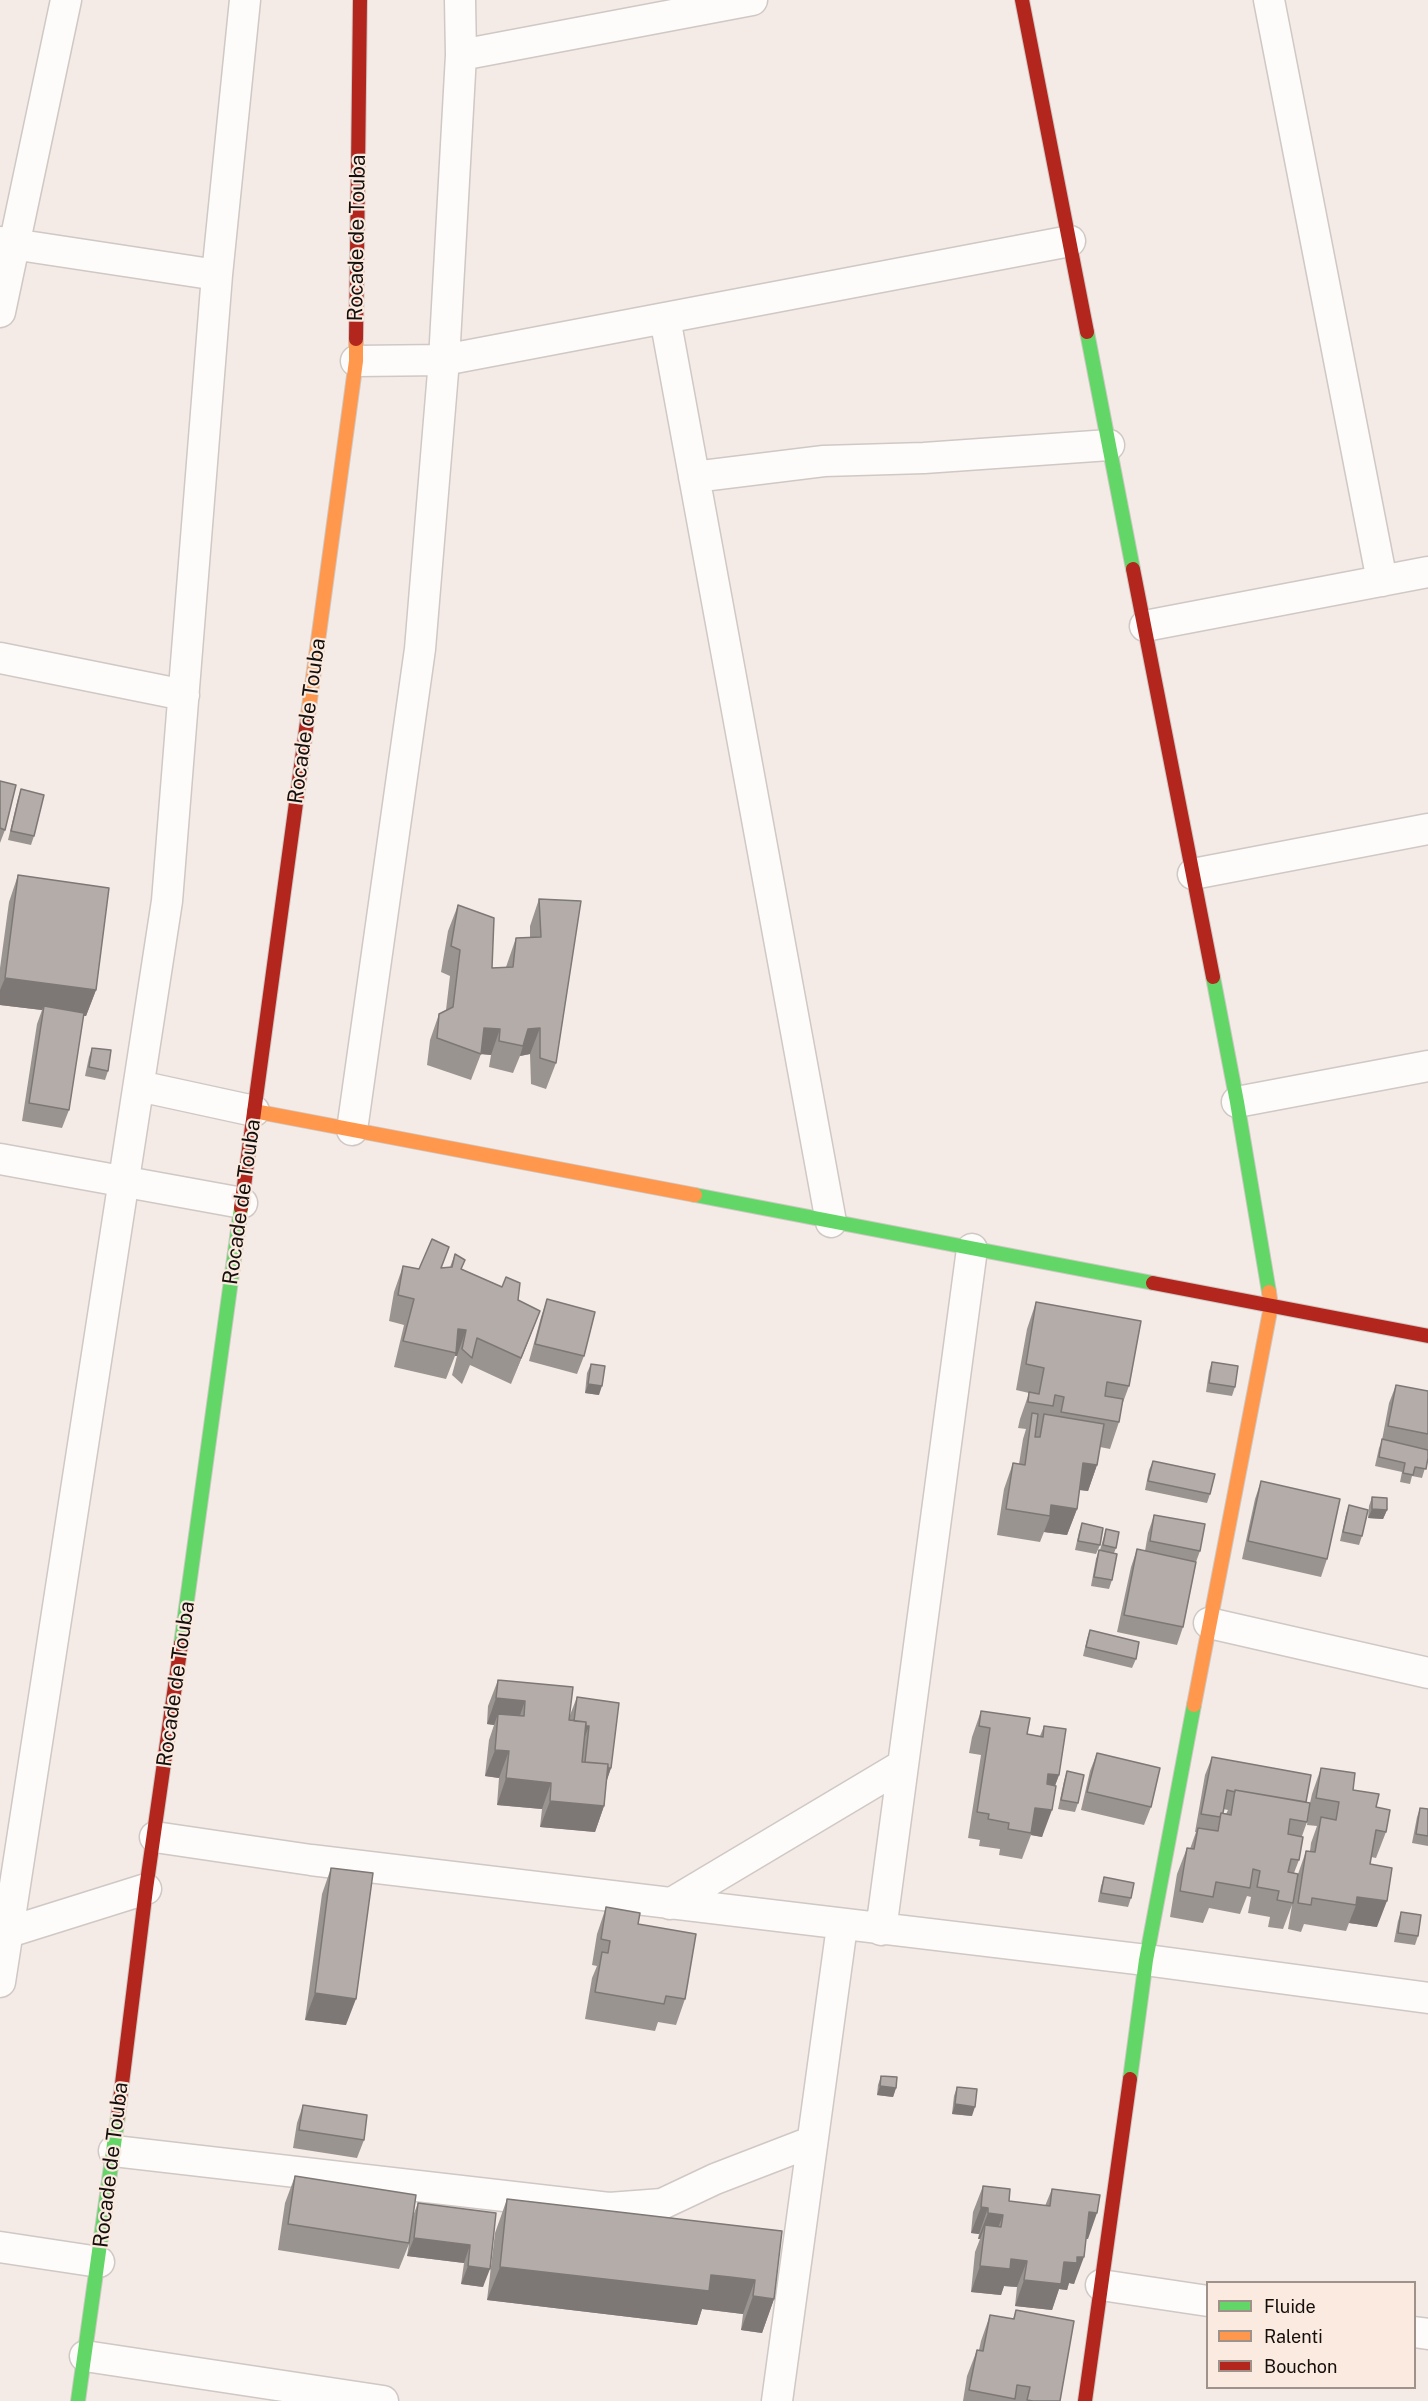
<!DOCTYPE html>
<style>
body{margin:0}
#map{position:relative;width:1428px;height:2401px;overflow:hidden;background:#f4ebe6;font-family:"Public Sans",sans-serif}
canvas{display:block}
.legend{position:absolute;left:1206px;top:2281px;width:210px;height:108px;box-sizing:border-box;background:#faeae0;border:2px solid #9e928b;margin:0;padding:8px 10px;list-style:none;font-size:18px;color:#140f0c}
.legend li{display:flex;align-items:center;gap:12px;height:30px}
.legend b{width:30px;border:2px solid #9e928b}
</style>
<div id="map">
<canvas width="1428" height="2401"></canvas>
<ul class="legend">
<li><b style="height:8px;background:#63d668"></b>Fluide</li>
<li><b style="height:8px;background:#ff974d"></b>Ralenti</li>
<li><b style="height:8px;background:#b3261e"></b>Bouchon</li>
</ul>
</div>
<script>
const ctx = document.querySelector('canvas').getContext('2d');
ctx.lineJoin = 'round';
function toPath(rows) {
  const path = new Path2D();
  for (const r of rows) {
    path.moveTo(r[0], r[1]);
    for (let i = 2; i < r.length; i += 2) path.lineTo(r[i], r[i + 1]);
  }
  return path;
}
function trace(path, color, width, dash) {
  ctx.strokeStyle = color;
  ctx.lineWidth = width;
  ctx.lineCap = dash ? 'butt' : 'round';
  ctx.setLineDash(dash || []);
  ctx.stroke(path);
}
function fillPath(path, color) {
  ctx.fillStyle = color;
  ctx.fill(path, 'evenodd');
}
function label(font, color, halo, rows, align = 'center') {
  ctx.font = font + ' "Public Sans",sans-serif';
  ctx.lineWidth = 4.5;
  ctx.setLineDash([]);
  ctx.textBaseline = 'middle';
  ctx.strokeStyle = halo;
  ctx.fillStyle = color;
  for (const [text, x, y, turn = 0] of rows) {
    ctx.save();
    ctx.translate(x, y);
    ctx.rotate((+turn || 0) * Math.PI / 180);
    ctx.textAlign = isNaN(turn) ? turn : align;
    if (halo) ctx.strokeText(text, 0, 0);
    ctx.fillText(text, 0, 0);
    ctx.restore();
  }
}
const street = toPath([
 [1269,0,1382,581],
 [461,55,752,0],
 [0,242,217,275],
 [0,312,66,0],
 [665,318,831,1222],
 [356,361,444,360,1070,241],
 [694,477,824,461,924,458,1109,445],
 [1145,626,1428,572],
 [0,658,184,695],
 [1193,874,1428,829],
 [139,1086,254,1111],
 [1237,1102,1428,1066],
 [352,1130,420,649,444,360,461,55,460,0],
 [0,1159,242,1203],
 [1209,1623,1428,1673],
 [155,1837,311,1860,1146,1960,1428,1998],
 [670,1904,903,1765],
 [0,1930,9,1932,146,1889],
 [881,1930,972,1249],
 [0,1982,167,901,217,275,245,0],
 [114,2151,609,2208,662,2204,715,2179,811,2142],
 [0,2247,99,2262],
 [1101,2285,1208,2301],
 [1414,2332,1428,2334],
 [85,2356,383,2401],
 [777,2401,842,1926]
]);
const fast = toPath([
 [1087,332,1133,569],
 [1213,977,1237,1102,1269,1292],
 [695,1195,1153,1283],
 [181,1644,241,1208],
 [1130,2079,1146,1960,1194,1705],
 [78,2401,118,2116]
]);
const slow = toPath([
 [307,722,356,361,356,339],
 [254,1111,695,1195],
 [1194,1705,1271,1306,1269,1292]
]);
const jam = toPath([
 [1022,0,1087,332],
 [356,339,360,0],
 [1133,569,1213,977],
 [241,1208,307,722],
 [1153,1283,1428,1336],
 [118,2116,146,1889,181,1644],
 [1085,2401,1130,2079]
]);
trace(street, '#cfc8c4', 33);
trace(fast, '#cfc8c4', 16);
trace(slow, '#cfc8c4', 16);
trace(jam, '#cfc8c4', 16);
trace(street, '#fdfcfb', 30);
trace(fast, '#63d668', 14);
trace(slow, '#ff974d', 14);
trace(jam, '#b3261e', 14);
fillPath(toPath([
 [0,781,5,830,0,843],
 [21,789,34,836,31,845,8,840,18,798],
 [18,875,96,990,86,1016,83,1016,69,1110,62,1128,22,1121,37,1024,42,1010,0,1005,0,968,9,902],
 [539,899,556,1063,546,1089,531,1084,530,1054,520,1056,513,1073,489,1067,491,1055,481,1054,471,1080,427,1065,430,1040,439,1014,446,1010,450,976,441,972,448,931,458,905,492,968,506,967,516,938,530,938,530,926],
 [92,1048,108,1071,105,1080,85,1076,89,1057],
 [455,1254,462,1269,518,1300,540,1311,511,1384,470,1365,462,1384,452,1375,457,1356,455,1356,446,1379,394,1367,404,1325,389,1321,394,1292,403,1266,419,1269,450,1267],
 [547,1299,584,1356,577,1374,529,1361,541,1317],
 [1036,1302,1129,1386,1122,1405,1119,1422,1110,1449,1100,1447,1097,1465,1088,1491,1079,1490,1077,1509,1067,1535,1044,1532,1040,1542,997,1535,1004,1489,1013,1463,1019,1464,1023,1439,1026,1429,1018,1428,1020,1419,1029,1393,1016,1390,1027,1329],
 [1212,1362,1235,1387,1232,1396,1206,1392,1209,1371],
 [591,1364,599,1395,585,1393,587,1373],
 [1396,1385,1428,1391,1428,1458,1422,1478,1412,1476,1410,1484,1400,1482,1402,1472,1375,1466,1379,1448,1382,1440,1389,1403],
 [1153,1461,1210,1494,1207,1503,1145,1490,1149,1470],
 [1261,1481,1327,1559,1321,1577,1242,1559,1255,1499],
 [1372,1497,1387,1510,1383,1519,1368,1518,1369,1506],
 [1349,1505,1362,1536,1359,1545,1340,1541,1346,1514],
 [1154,1515,1200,1551,1196,1562,1183,1627,1177,1645,1117,1632,1131,1567,1137,1549,1145,1551,1148,1533],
 [1082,1523,1100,1545,1096,1554,1075,1550,1079,1532],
 [1106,1529,1116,1548,1114,1553,1112,1580,1109,1589,1091,1586,1096,1559,1099,1550,1100,1550],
 [1090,1630,1136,1659,1132,1668,1083,1656,1087,1639],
 [498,1680,570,1715,577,1697,611,1768,606,1782,604,1806,595,1832,540,1827,542,1809,497,1805,499,1778,485,1776,489,1740,494,1725,487,1724,488,1706],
 [981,1711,1027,1734,1040,1736,1044,1726,1059,1775,1055,1786,1042,1837,1031,1835,1022,1859,999,1855,1000,1849,979,1846,980,1840,968,1838,981,1755,969,1753,972,1737],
 [1097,1753,1151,1807,1144,1825,1081,1810,1090,1771],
 [1212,1757,1306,1802,1310,1803,1312,1794,1321,1768,1353,1790,1376,1807,1386,1832,1376,1858,1371,1857,1370,1864,1377,1927,1349,1923,1346,1931,1304,1924,1301,1932,1288,1929,1292,1905,1283,1929,1268,1927,1270,1917,1248,1913,1251,1897,1247,1896,1240,1914,1209,1908,1203,1923,1170,1917,1177,1874,1187,1848,1190,1849,1196,1832,1195,1832,1205,1775],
 [1223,1809,1228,1810,1226,1814,1223,1813],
 [1309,1810,1307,1825,1317,1826,1311,1843,1310,1851,1306,1851,1298,1874,1294,1873,1299,1860,1302,1836,1307,1822],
 [1067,1771,1078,1803,1075,1812,1058,1809,1064,1781],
 [1420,1808,1428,1809,1428,1846,1412,1843,1417,1817],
 [331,1868,346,2025,305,2020,322,1894],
 [1104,1877,1131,1898,1128,1907,1098,1902,1101,1886],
 [606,1907,638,1924,685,1999,676,2025,658,2022,655,2031,585,2019,592,1978,597,1966,592,1965,597,1934],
 [1401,1912,1418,1936,1415,1945,1394,1942,1398,1921],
 [881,2076,896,2088,893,2097,877,2095,878,2085],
 [957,2087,972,2116,952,2114,954,2096],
 [303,2105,364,2140,357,2158,293,2148,297,2123],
 [295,2176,413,2216,418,2203,496,2213,483,2287,461,2284,464,2263,407,2256,409,2244,399,2269,278,2250,285,2203],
 [983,2186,1009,2201,1045,2206,1052,2189,1088,2239,1086,2239,1074,2284,1069,2283,1067,2290,1059,2289,1052,2310,1015,2306,1017,2287,1004,2286,1001,2295,971,2292,975,2252,980,2239,978,2239,979,2234,971,2233,973,2212],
 [507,2199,782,2231,774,2299,762,2333,741,2330,743,2314,702,2309,697,2325,487,2300,495,2233],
 [1016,2310,1060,2401,963,2401,967,2376,977,2350,979,2350,981,2341,990,2315,1013,2319]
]), '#9a9490');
fillPath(toPath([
 [5,978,96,990,86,1016,43,1010,44,1006,42,1010,0,1005,0,990],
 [484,1028,500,1029,491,1055,481,1054],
 [540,1028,530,1054,520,1056,528,1029],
 [540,1311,530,1337,511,1384,521,1358],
 [458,1329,466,1330,457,1356,455,1356],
 [588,1384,602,1386,599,1395,585,1393],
 [1083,1463,1097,1465,1088,1491,1073,1489],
 [1051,1505,1077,1509,1067,1535,1044,1532,1050,1516],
 [1372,1509,1387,1510,1383,1519,1368,1518],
 [496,1698,525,1701,516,1727,498,1714,494,1725,487,1724],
 [574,1725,589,1726,582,1744],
 [495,1750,509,1751,499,1778,485,1776],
 [584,1765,611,1768,605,1786],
 [1048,1774,1059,1775,1049,1801,1039,1800],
 [506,1778,551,1783,542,1809,497,1805],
 [550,1801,604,1806,595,1832,540,1827],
 [1035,1808,1052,1810,1042,1837,1031,1835],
 [1357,1897,1387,1901,1377,1927,1349,1923,1356,1905],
 [315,1993,356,1999,346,2025,305,2020],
 [880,2086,896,2088,893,2097,877,2095],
 [955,2104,975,2107,972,2116,952,2114],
 [981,2207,988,2208,979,2234,971,2233],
 [1089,2212,1097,2213,1088,2239,1080,2238],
 [988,2213,1003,2215,993,2241,985,2225,980,2239,978,2239],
 [414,2238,470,2245,464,2263,407,2256],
 [1077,2257,1084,2257,1074,2284,1069,2283,1067,2290,1059,2289,1052,2310,1015,2306,1024,2280],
 [1011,2259,1027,2261,1017,2287,1004,2286,1001,2295,971,2292,980,2266],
 [468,2266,490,2269,483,2287,461,2284],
 [500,2267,711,2275,755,2280,743,2314,702,2309,697,2325,487,2300],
 [753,2296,774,2299,762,2333,741,2330]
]), '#7d7876');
const building = toPath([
 [0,781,16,785,5,830,0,828,0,781],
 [21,789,44,795,34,836,11,831,21,789],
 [18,875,109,888,96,990,5,978,18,875],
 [539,899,581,901,556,1063,540,1058,540,1028,528,1029,523,1046,499,1041,500,1029,484,1028,481,1054,437,1038,439,1014,453,1007,460,950,451,946,458,905,494,918,492,968,513,967,516,938,541,937,539,899],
 [44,1006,84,1013,69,1110,29,1103,44,1006],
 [92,1048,111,1050,108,1071,89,1067,92,1048],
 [432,1239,449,1247,441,1268,452,1267,455,1254,465,1260,461,1269,502,1287,506,1277,520,1283,518,1300,540,1311,521,1358,477,1338,472,1358,462,1349,466,1330,458,1329,456,1353,403,1341,414,1299,398,1295,403,1266,419,1269,432,1239],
 [547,1299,595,1312,584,1356,535,1344,547,1299],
 [1036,1302,1141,1321,1129,1386,1107,1382,1105,1396,1123,1399,1119,1422,1061,1412,1064,1397,1055,1395,1053,1406,1028,1402,1029,1392,1039,1394,1044,1368,1026,1364,1036,1302],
 [1212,1362,1238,1366,1235,1387,1209,1383,1212,1362],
 [591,1364,605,1366,602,1386,588,1384,591,1364],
 [1396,1385,1428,1391,1428,1434,1388,1426,1396,1385],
 [1032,1413,1038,1414,1035,1437,1040,1437,1044,1414,1104,1424,1097,1465,1083,1463,1077,1509,1051,1505,1050,1516,1006,1509,1013,1463,1025,1465,1032,1413],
 [1382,1439,1428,1450,1428,1458,1426,1469,1415,1467,1413,1475,1403,1473,1405,1463,1379,1457,1382,1439],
 [1153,1461,1215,1474,1210,1494,1148,1481,1153,1461],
 [1261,1481,1340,1499,1327,1559,1248,1541,1261,1481],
 [1372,1497,1387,1498,1387,1510,1372,1509,1372,1497],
 [1349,1505,1368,1510,1362,1536,1343,1532,1349,1505],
 [1154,1515,1205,1524,1200,1551,1150,1541,1154,1515],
 [1082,1523,1103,1528,1100,1545,1078,1541,1082,1523],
 [1106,1529,1119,1532,1116,1548,1103,1545,1106,1529],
 [1137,1549,1196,1562,1183,1627,1124,1615,1137,1549],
 [1099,1550,1117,1554,1112,1580,1094,1577,1099,1550],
 [1090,1630,1139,1642,1136,1659,1086,1647,1090,1630],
 [498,1680,573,1687,569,1720,586,1722,582,1762,608,1764,604,1806,550,1801,551,1783,506,1778,509,1751,495,1750,498,1714,524,1716,525,1701,496,1698,498,1680],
 [577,1697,619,1703,611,1768,608,1768,608,1764,585,1762,589,1726,586,1726,586,1722,574,1721,577,1697],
 [981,1711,1030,1718,1027,1734,1043,1737,1044,1726,1066,1729,1059,1775,1048,1774,1047,1784,1056,1786,1052,1810,1035,1808,1031,1833,1008,1829,1009,1823,988,1819,989,1814,977,1812,990,1728,979,1726,981,1711],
 [1097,1753,1160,1768,1151,1807,1087,1792,1097,1753],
 [1212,1757,1311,1775,1306,1802,1235,1790,1235,1792,1227,1790,1223,1813,1221,1813,1220,1817,1201,1814,1212,1757],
 [1321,1768,1355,1773,1353,1790,1379,1794,1376,1807,1390,1810,1386,1832,1376,1830,1370,1864,1392,1868,1387,1901,1357,1897,1356,1905,1312,1898,1311,1905,1298,1903,1306,1851,1315,1852,1321,1817,1336,1820,1339,1802,1316,1798,1321,1768],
 [1067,1771,1084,1775,1078,1803,1061,1800,1067,1771],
 [1235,1790,1310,1803,1307,1822,1290,1819,1288,1834,1303,1837,1299,1860,1291,1859,1288,1872,1298,1874,1293,1903,1277,1900,1279,1891,1257,1887,1260,1871,1253,1869,1250,1888,1216,1882,1213,1897,1180,1891,1187,1848,1194,1849,1198,1828,1218,1831,1221,1813,1231,1815,1235,1790],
 [1420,1808,1428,1809,1428,1836,1416,1834,1420,1808],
 [331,1868,373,1873,356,1999,315,1993,331,1868],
 [1104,1877,1134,1883,1131,1898,1101,1893,1104,1877],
 [606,1907,640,1913,638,1924,696,1934,685,1999,666,1996,664,2004,595,1992,602,1952,608,1953,610,1941,601,1939,606,1907],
 [1401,1912,1421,1915,1418,1936,1398,1933,1401,1912],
 [881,2076,897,2077,896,2088,880,2086,881,2076],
 [957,2087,977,2089,975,2107,955,2104,957,2087],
 [303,2105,367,2115,364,2140,299,2130,303,2105],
 [295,2176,416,2195,409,2243,288,2224,295,2176],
 [983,2186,1010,2189,1009,2201,1050,2206,1052,2189,1100,2195,1097,2213,1089,2212,1084,2257,1077,2257,1077,2263,1064,2262,1061,2284,1024,2280,1027,2261,1011,2259,1010,2269,980,2266,985,2225,1001,2227,1003,2215,988,2213,988,2208,981,2207,983,2186],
 [507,2199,782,2231,774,2299,753,2296,755,2280,730,2277,711,2275,709,2291,500,2267,507,2199],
 [418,2203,496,2213,490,2269,468,2266,470,2245,414,2238,418,2203],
 [1016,2310,1074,2321,1060,2401,1033,2401,1027,2400,1030,2387,1017,2385,1015,2399,969,2390,977,2350,983,2351,990,2315,1014,2319,1016,2310]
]);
fillPath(building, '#b3aca8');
trace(building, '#7d7876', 1.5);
label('21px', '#140f0c', '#faeae0', [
 ["Rocade de Touba",357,238,-89],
 ["Rocade de Touba",307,721,-82],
 ["Rocade de Touba",242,1202,-82],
 ["Rocade de Touba",176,1684,-82],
 ["Rocade de Touba",111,2165,-83]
]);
</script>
